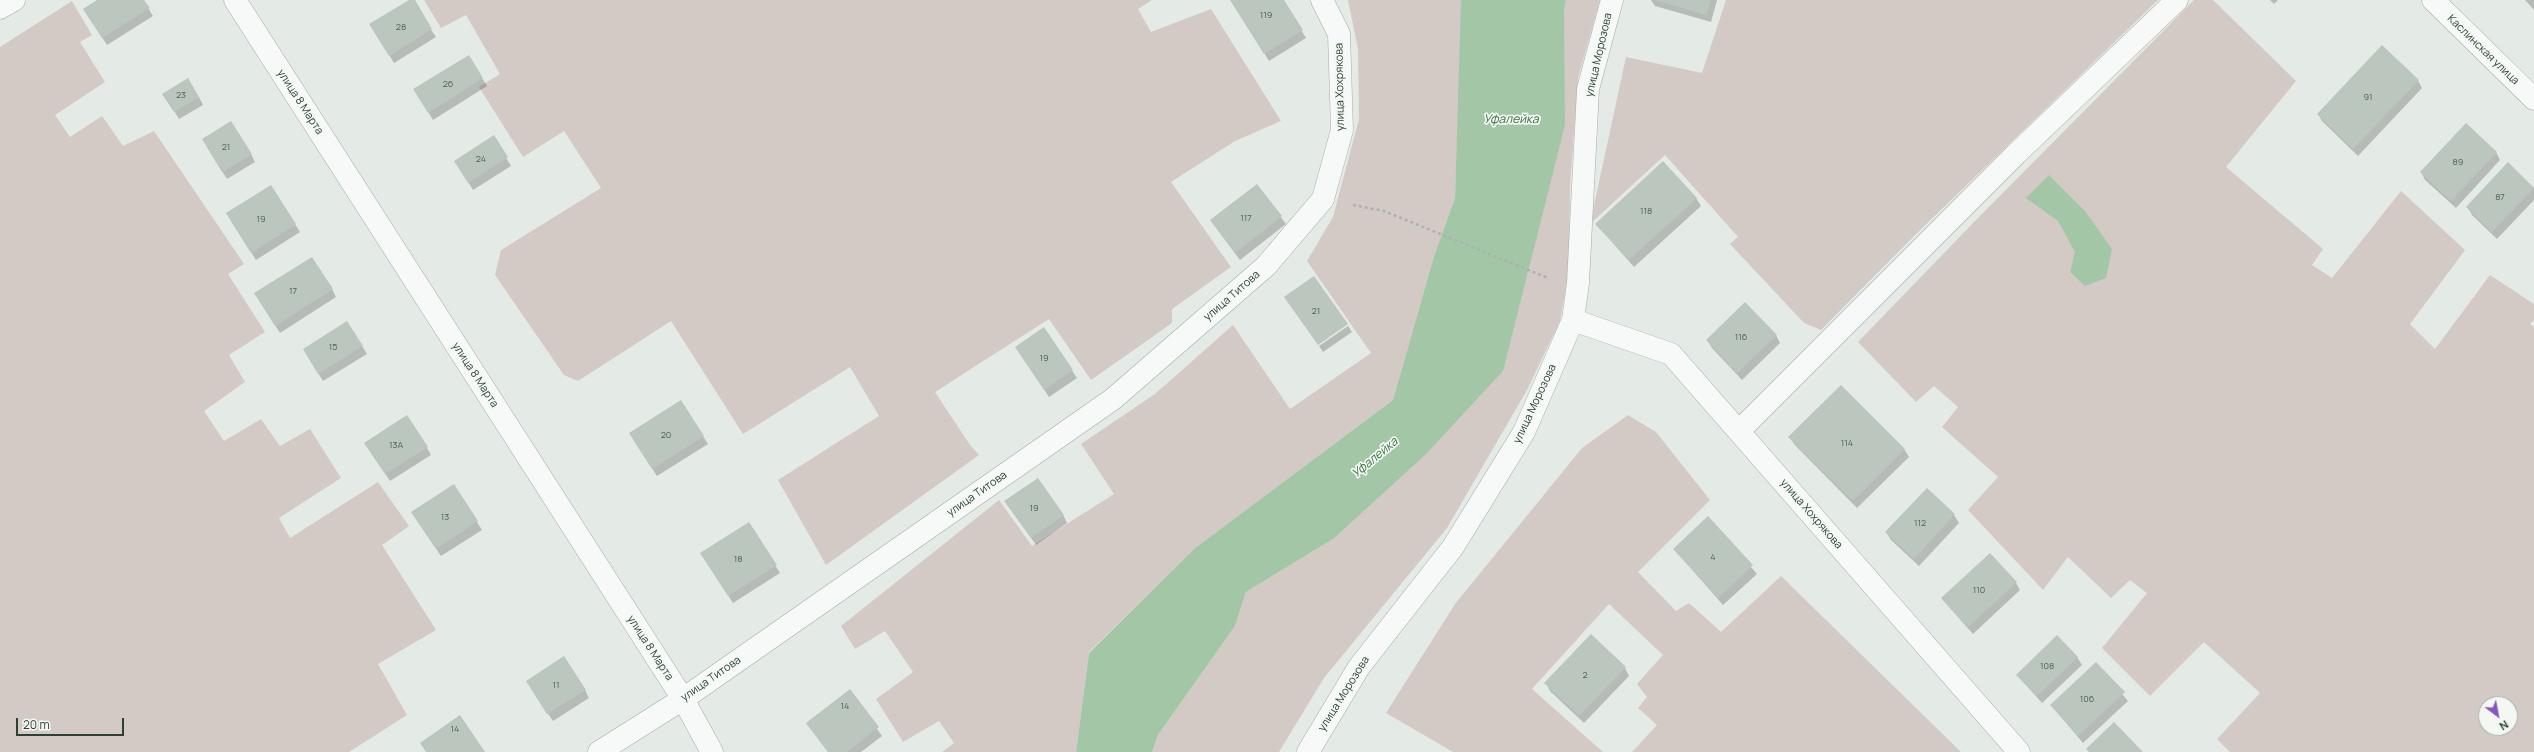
<!DOCTYPE html>
<meta charset="utf-8">
<style>
body{margin:0}
#map{position:relative;width:2534px;height:752px;overflow:hidden;background:#e4eae5;font-family:Manrope,sans-serif}
canvas{display:block}
.north{position:absolute;left:2478px;top:696px;width:40px;height:40px;box-sizing:border-box;background:#f3f8f4;border:1px solid #a4afa6;border-radius:50%;rotate:148deg;font-size:11px;font-weight:700;line-height:16px;text-align:center;color:#2d4132}
.north::after{content:'';display:block;margin:auto;width:14px;height:18px;background:#8757c0;clip-path:polygon(50% 0,100% 100%,50% 72%,0 100%)}
.scale{position:absolute;left:16px;top:718px;width:108px;height:18px;box-sizing:border-box;border:2px solid #2d4132;border-top:0;padding-left:5px;font-size:12px;line-height:14px;white-space:nowrap;color:#2d4132;-webkit-text-stroke:3px #f3f8f4;paint-order:stroke}
</style>
<div id="map">
<canvas width="2534" height="752"></canvas>
<div class="north">N</div>
<div class="scale">20 m</div>
</div>
<script>
const ctx = document.querySelector('canvas').getContext('2d');
ctx.lineJoin = 'round';
function fillPath(path, color) {
  ctx.fillStyle = color;
  ctx.fill(path, 'evenodd');
}
function toPath(rows) {
  const path = new Path2D();
  for (const r of rows) {
    path.moveTo(r[0], r[1]);
    for (let i = 2; i < r.length; i += 2) path.lineTo(r[i], r[i + 1]);
  }
  return path;
}
function trace(path, color, width, dash) {
  ctx.strokeStyle = color;
  ctx.lineWidth = width;
  ctx.lineCap = dash ? 'butt' : 'round';
  ctx.setLineDash(dash || []);
  ctx.stroke(path);
}
function label(font, color, halo, rows, align = 'center') {
  ctx.font = font + ' Manrope,sans-serif';
  ctx.lineWidth = 3.5;
  ctx.setLineDash([]);
  ctx.textBaseline = 'middle';
  ctx.strokeStyle = halo;
  ctx.fillStyle = color;
  for (const [text, x, y, turn = 0] of rows) {
    ctx.save();
    ctx.translate(x, y);
    ctx.rotate((+turn || 0) * Math.PI / 180);
    ctx.textAlign = isNaN(turn) ? turn : align;
    if (halo) ctx.strokeText(text, 0, 0);
    ctx.fillText(text, 0, 0);
    ctx.restore();
  }
}
fillPath(toPath([
 [424,0,1152,0,1138,9,1151,32,1211,9,1281,121,1235,141,1171,182,1231,267,1172,309,1172,323,1091,380,1049,319,935,392,970,445,979,455,826,565,778,480,879,416,850,367,743,434,671,321,578,381,564,375,495,275,501,250,601,188,564,131,523,157,479,87,500,74,466,15,441,28],
 [1348,0,1461,0,1462,8,1455,198,1434,256,1393,400,1195,548,1089,652,1076,752,942,752,954,743,939,721,903,742,876,699,913,672,885,631,855,649,841,626,999,500,1032,546,1114,494,1081,444,1155,394,1233,325,1290,409,1371,353,1307,261,1333,217,1359,119,1358,49],
 [1566,0,1600,0,1578,78,1570,185,1569,270,1560,321,1527,390,1447,528,1324,678,1279,752,1152,752,1158,735,1235,626,1246,592,1333,539],
 [1726,0,2158,0,1914,236,1821,330,1804,323,1730,244,1738,237,1665,155,1590,224,1626,57,1702,73],
 [2194,0,2213,0,2296,81,2226,167,2323,249,2312,265,2332,278,2401,191,2465,250,2410,324,2435,349,2490,275,2534,304,2534,320,2530,324,2534,327,2534,752,2230,752,2217,739,2260,693,2204,642,2150,696,2102,648,2147,593,2130,580,2111,598,2068,557,2043,590,1968,510,1998,477,1942,427,1958,407,1934,386,1916,402,1858,342,1978,218],
 [2486,704,2510,704,2510,728,2486,728],
 [72,1,92,35,80,42,105,82,55,115,70,137,102,116,123,146,154,131,244,264,228,274,265,332,229,355,245,382,204,411,224,441,261,419,280,446,310,429,341,478,279,518,290,538,378,482,409,526,382,545,436,630,378,664,407,715,349,752,0,752,0,47],
 [1628,415,1656,432,1710,500,1638,572,1676,611,1689,603,1721,632,1781,576,1961,752,1632,752,1657,725,1638,708,1647,697,1637,684,1663,655,1609,604,1532,689,1603,752,1453,752,1386,713,1455,604,1582,448]
]), '#d3cac6');
fillPath(toPath([
 [1461,0,1566,0,1564,8,1565,125,1503,371,1426,454,1333,539,1246,592,1235,626,1158,735,1152,752,1076,752,1089,653,1195,548,1393,400,1434,256,1455,198],
 [2049,175,2085,211,2112,249,2106,278,2085,286,2070,272,2075,252,2058,221,2026,198]
]), '#a3c6a7');
fillPath(toPath([
 [99,0,143,0,153,16,107,45,89,17],
 [411,0,436,37,394,63,375,32],
 [1231,0,1283,0,1306,38,1269,61],
 [1651,0,1717,0,1711,22,1655,6],
 [2270,0,2278,0,2274,4],
 [2525,0,2534,0,2534,10],
 [468,56,487,86,433,120,419,97],
 [2418,81,2422,88,2358,156,2322,121,2318,114],
 [199,97,203,105,179,119,168,101],
 [493,137,511,166,473,190,460,169],
 [207,147,251,154,255,162,227,179],
 [2496,152,2500,160,2456,208,2425,180,2421,172],
 [2509,164,2534,188,2534,200,2497,239,2472,215,2468,207],
 [1257,185,1286,224,1240,260,1211,221],
 [1696,198,1701,206,1634,267,1596,224],
 [231,221,295,224,300,232,256,260],
 [332,289,336,297,280,333,260,301],
 [1348,326,1352,332,1323,352,1319,346],
 [1044,329,1077,378,1049,397,1021,355],
 [1776,335,1780,343,1742,380,1712,348,1707,340],
 [362,346,367,354,323,381,308,357],
 [681,402,708,444,657,476,634,441],
 [1790,437,1904,449,1909,457,1857,508,1794,444],
 [427,448,431,455,390,481,370,451],
 [454,486,482,530,441,556,417,520],
 [1927,489,1954,515,1959,523,1919,566,1891,540,1886,532],
 [1005,501,1063,515,1067,523,1036,545],
 [1708,517,1757,574,1723,605,1674,549],
 [748,523,780,573,733,603,706,561],
 [2016,583,2020,590,1973,634,1942,599],
 [2077,657,2082,665,2042,703,2017,675],
 [2096,664,2128,701,2083,743,2051,705],
 [1625,668,1629,676,1584,723,1550,691,1546,683],
 [531,689,585,690,589,698,553,721],
 [850,691,882,736,861,752,828,752,807,724]
]), '#0003');
fillPath(toPath([
 [97,0,144,0,150,8,102,38,83,9],
 [409,0,415,0,432,29,389,56,369,24],
 [1230,0,1284,0,1303,30,1264,54],
 [1655,0,1711,0,1706,15],
 [2382,45,2419,80,2353,149,2317,114],
 [469,55,483,78,428,113,413,89],
 [188,78,199,97,174,112,162,94],
 [231,121,252,154,222,172,202,139],
 [2466,123,2497,152,2451,201,2420,172],
 [494,135,508,157,468,183,454,161],
 [1663,161,1697,198,1629,260,1595,224],
 [2508,162,2534,188,2492,232,2466,207],
 [1257,184,1282,216,1235,253,1210,220],
 [271,185,296,224,251,253,226,213],
 [312,257,333,289,275,326,254,293],
 [1314,276,1348,324,1318,345,1284,297],
 [1745,302,1777,335,1737,373,1706,340],
 [347,321,363,346,318,374,303,349],
 [1044,327,1073,370,1044,390,1015,347],
 [1841,385,1905,449,1853,501,1788,437],
 [681,400,704,436,652,469,629,433],
 [407,415,428,447,385,474,364,443],
 [1038,478,1064,515,1031,538,1004,501],
 [454,484,478,521,436,549,411,512],
 [1927,488,1955,514,1914,559,1885,532],
 [1708,516,1753,565,1718,598,1673,549],
 [749,522,777,565,728,596,700,553],
 [1990,553,2017,582,1968,627,1941,598],
 [1591,634,1626,667,1579,716,1544,683],
 [2057,635,2078,657,2037,696,2016,675],
 [564,656,586,690,547,714,526,681],
 [2096,662,2125,692,2078,736,2050,705],
 [850,689,879,727,847,752,828,752,806,723],
 [460,715,485,752,426,752,420,743],
 [2114,722,2143,752,2089,752,2086,749]
]), '#bbc6be');
const minor = toPath([
 [235,0,683,699,712,752],
 [2433,0,2534,99],
 [0,8,14,0],
 [1573,320,1671,354,2019,752],
 [1739,431,2016,154,2177,0],
 [599,752,683,699,1113,399,1266,266,1323,199,1342,130,1339,34,1322,0],
 [1308,752,1359,667,1453,547,1524,432,1573,320,1578,283,1588,89,1612,0]
]);
trace(minor, '#a2ada5', 23);
trace(toPath([
 [1353,205,1384,211,1548,278]
]), '#aab3ac', 2.5, [3, 3]);
trace(minor, '#f6f9f7', 22);
label('9px', '#506255', null, [
 ["119",1266,15],
 ["28",401,27],
 ["26",448,84],
 ["23",181,95],
 ["91",2368,97],
 ["21",226,147],
 ["24",481,159],
 ["89",2458,162],
 ["87",2500,197],
 ["118",1646,211],
 ["117",1246,218],
 ["19",261,219],
 ["17",293,291],
 ["21",1316,311],
 ["116",1741,337],
 ["15",333,347],
 ["19",1044,358],
 ["20",666,435],
 ["114",1847,443],
 ["13А",396,445],
 ["19",1034,508],
 ["13",445,517],
 ["112",1920,523],
 ["4",1713,557],
 ["18",738,559],
 ["110",1979,590],
 ["108",2047,666],
 ["2",1585,675],
 ["11",556,685],
 ["106",2087,699],
 ["14",845,706],
 ["14",455,729]
]);
label('11px', '#2d4132', '#f3f8f4', [
 ["Каслинская улица",2483,50,44],
 ["улица Морозова",1599,55,-77],
 ["улица Хохрякова",1340,87,-91],
 ["улица 8 Марта",300,102,57],
 ["улица Титова",1232,296,-41],
 ["улица 8 Марта",475,375,57],
 ["улица Морозова",1535,404,-65],
 ["улица Титова",977,494,-35],
 ["улица Хохрякова",1811,514,49],
 ["улица 8 Марта",650,648,57],
 ["улица Титова",711,679,-35],
 ["улица Морозова",1344,694,-58]
]);
label('italic 12px', '#3b7044', '#f3f8f4', [
 ["Уфалейка",1511,120],
 ["Уфалейка",1375,458,-40]
]);
</script>
